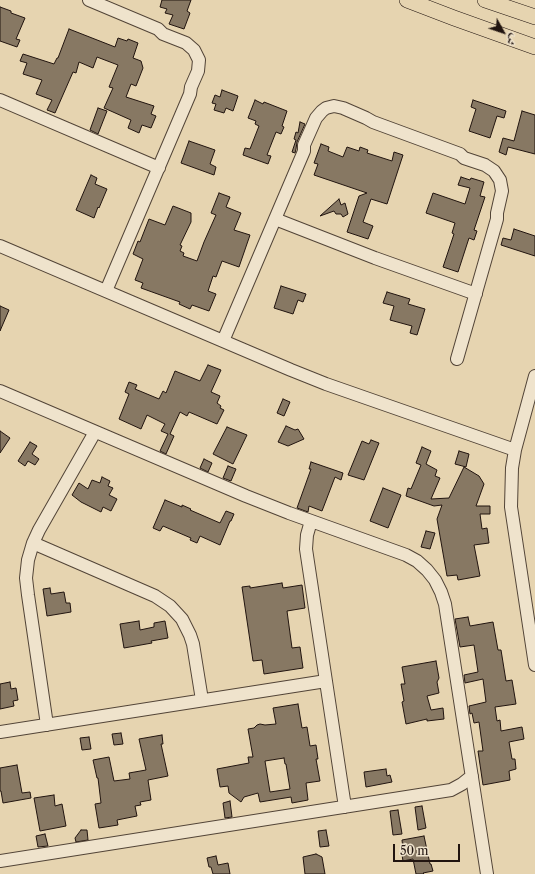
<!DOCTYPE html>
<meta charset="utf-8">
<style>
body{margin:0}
#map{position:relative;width:535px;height:874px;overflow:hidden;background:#e6d4b0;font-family:"Libre Caslon Text",Amiri,serif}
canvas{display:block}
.north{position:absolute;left:483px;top:12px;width:40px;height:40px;-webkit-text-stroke:3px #efe3cc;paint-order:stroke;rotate:130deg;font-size:11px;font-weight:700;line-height:16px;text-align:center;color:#21140f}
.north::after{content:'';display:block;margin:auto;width:14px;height:18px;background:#21140f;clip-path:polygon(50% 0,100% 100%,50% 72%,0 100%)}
.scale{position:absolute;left:393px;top:844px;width:67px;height:18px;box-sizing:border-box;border:2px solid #21140f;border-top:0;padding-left:5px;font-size:12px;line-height:14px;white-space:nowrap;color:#21140f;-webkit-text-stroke:3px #efe3cc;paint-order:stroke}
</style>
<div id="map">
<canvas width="535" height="874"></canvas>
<div class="north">ش</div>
<div class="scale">50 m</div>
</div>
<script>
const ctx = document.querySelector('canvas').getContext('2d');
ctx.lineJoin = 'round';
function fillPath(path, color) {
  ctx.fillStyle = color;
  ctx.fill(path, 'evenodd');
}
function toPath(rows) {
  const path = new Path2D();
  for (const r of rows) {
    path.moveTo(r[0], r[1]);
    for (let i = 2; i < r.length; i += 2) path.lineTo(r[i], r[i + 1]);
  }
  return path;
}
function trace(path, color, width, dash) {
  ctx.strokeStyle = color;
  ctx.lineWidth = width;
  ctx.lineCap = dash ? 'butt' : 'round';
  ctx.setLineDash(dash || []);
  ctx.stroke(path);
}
const building = toPath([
 [162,0,191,0,187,11,190,13,184,29,169,24,173,15,165,13,167,9,160,7,162,0],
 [0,7,11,11,11,13,25,18,16,39,20,40,17,47,0,41,0,7],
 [69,29,115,47,118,38,127,41,128,39,138,43,133,58,141,61,143,68,136,86,131,84,126,97,154,106,151,114,156,116,151,128,142,125,139,133,128,128,131,120,104,108,113,88,109,87,118,65,97,57,93,68,79,62,76,73,73,72,55,113,47,110,52,100,36,94,42,80,23,74,27,63,20,61,23,54,54,64,57,58,58,58,69,29],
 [222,90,238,96,233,111,226,108,224,113,214,110,216,104,212,103,215,95,220,97,222,90],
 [255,100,263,104,264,102,287,111,282,126,284,127,281,134,276,132,267,155,271,156,268,164,243,155,245,148,250,149,259,126,255,124,256,121,248,118,255,100],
 [473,100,506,111,504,118,497,116,490,138,469,131,476,109,471,107,473,100],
 [98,108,107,111,98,134,90,130,98,108],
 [522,111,535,115,535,154,508,147,506,155,499,152,503,138,514,141,522,111],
 [300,122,305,124,297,142,296,149,295,153,292,152,296,140,294,139,296,132,298,133,300,122],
 [189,141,215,150,210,164,216,167,214,175,181,163,189,141],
 [321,144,329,147,328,151,343,157,347,147,359,151,360,147,368,150,367,153,392,161,394,152,403,155,387,204,371,199,363,222,373,226,368,239,347,232,359,196,367,193,314,175,318,164,314,163,321,144],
 [91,175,97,178,95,184,107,189,99,208,98,207,94,218,76,210,91,175],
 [461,177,470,180,471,178,484,182,480,196,485,197,474,230,477,231,474,240,469,238,458,272,443,267,454,234,452,233,455,223,426,213,433,193,465,204,470,188,458,185,461,177],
 [219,193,230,197,226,207,241,213,234,230,250,235,239,267,222,261,216,277,213,276,208,291,216,294,209,311,192,305,190,309,179,304,180,302,141,288,143,283,135,280,143,259,133,254,138,241,140,242,149,219,165,225,173,206,191,213,191,222,180,245,182,246,180,251,184,253,183,256,197,261,204,242,216,215,211,213,219,193],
 [339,199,341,205,345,203,348,214,343,217,341,214,336,214,334,211,320,216,339,199],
 [514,229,535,236,535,256,501,245,503,238,511,240,514,229],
 [281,286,306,294,303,302,298,300,293,314,274,308,281,286],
 [387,292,410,299,408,304,425,309,417,335,410,333,412,326,390,320,394,306,383,303,387,292],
 [0,306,9,310,0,331,0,306],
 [208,365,221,370,211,392,220,396,217,403,221,406,220,408,224,410,217,424,189,412,187,416,180,412,170,434,174,436,166,454,160,451,168,434,161,431,165,424,147,415,141,429,119,419,129,394,125,392,129,382,137,385,135,389,159,399,163,391,166,393,175,371,200,381,208,365],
 [283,399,290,402,284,416,277,413,283,399],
 [286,426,295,430,298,429,304,439,288,446,278,442,286,426],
 [227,427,247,435,233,464,213,454,227,427],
 [0,431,10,438,0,453,0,431],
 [371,440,379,443,364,480,348,475,362,441,369,444,371,440],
 [30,442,37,446,32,454,39,459,35,465,28,461,25,466,18,461,30,442],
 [422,447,431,451,426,464,437,470,435,476,440,478,431,499,449,498,464,467,479,476,484,484,476,506,490,506,490,514,480,514,482,529,487,528,489,543,474,545,480,576,458,580,457,575,447,576,437,519,442,505,434,506,406,496,408,488,411,489,421,465,416,463,422,447],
 [459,451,469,454,466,467,455,464,459,451],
 [204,459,212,463,208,472,200,468,204,459],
 [311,462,343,473,341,480,335,477,322,511,309,506,308,512,297,508,311,469,309,469,311,462],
 [228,466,236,469,231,481,223,478,228,466],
 [102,477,110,481,108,486,113,488,109,495,117,499,111,511,103,507,101,512,81,502,72,495,79,483,88,489,92,480,100,483,102,477],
 [383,488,401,495,388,528,370,521,383,488],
 [165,500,182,507,182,505,191,509,190,510,220,523,226,511,234,514,231,521,230,521,220,545,200,536,197,543,190,540,191,538,163,526,160,531,153,528,165,500],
 [426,531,435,533,430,549,421,547,426,531],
 [282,583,283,588,302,585,305,608,287,611,292,648,300,647,303,668,264,674,262,660,253,661,242,587,250,586,250,588,282,583],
 [50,588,51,594,64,592,66,603,70,603,71,612,47,616,43,589,50,588],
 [468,617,470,626,493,622,498,650,501,650,506,681,512,680,516,704,495,707,497,721,500,720,501,731,522,727,524,739,509,742,512,759,515,759,516,769,509,771,510,780,483,785,478,751,483,751,479,722,474,723,472,713,470,714,469,706,486,702,483,679,465,683,464,675,478,672,474,645,460,647,455,619,468,617],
 [139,621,140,630,154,627,154,623,165,621,168,638,151,641,152,643,124,648,120,624,139,621],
 [436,661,439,678,437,682,439,693,427,696,431,710,443,708,444,719,427,721,427,719,406,724,402,702,404,701,401,684,405,684,402,667,436,661],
 [10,682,11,689,16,688,18,700,13,701,14,706,0,709,0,684,10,682],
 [298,704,302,728,307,727,310,746,316,745,318,759,316,759,320,781,306,783,308,800,292,803,291,797,260,802,258,793,244,797,241,802,229,793,228,786,220,787,217,769,249,763,248,757,253,757,248,729,254,728,257,725,260,724,265,725,276,724,273,708,298,704],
 [284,758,285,764,286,764,290,789,270,792,265,761,284,758],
 [121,733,123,744,114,745,112,734,121,733],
 [162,735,163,744,161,744,168,776,148,780,151,800,140,802,141,805,135,806,137,816,117,820,118,825,99,828,95,804,101,803,98,778,97,778,93,760,109,757,114,781,130,779,129,773,146,770,139,739,162,735],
 [89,737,91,749,82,750,80,738,89,737],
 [17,765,22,793,30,792,31,798,3,803,1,791,0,791,0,768,17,765],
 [386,769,387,776,390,775,392,782,366,787,364,772,386,769],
 [54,795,55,806,62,804,66,826,40,831,34,798,54,795],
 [230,801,232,817,225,818,223,803,230,801],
 [422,806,426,828,418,830,415,807,422,806],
 [398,810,402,834,393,835,390,811,398,810],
 [81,830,87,830,88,840,76,842,75,838,81,830],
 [326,830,329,846,320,847,318,831,326,830],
 [45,834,48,846,38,847,36,836,45,834],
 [424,836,430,864,431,864,433,871,423,873,424,874,416,874,413,859,403,861,401,849,403,849,402,840,424,836],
 [316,854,322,857,325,874,305,874,303,857,316,854],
 [216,856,218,865,228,863,230,874,213,874,211,867,209,867,207,858,216,856]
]);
fillPath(building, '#877863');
trace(building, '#21140f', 1);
const minor = toPath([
 [89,0,158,29,163,34,186,43,194,50,199,60,198,71,191,87,190,94,106,291],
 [0,100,159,168],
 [275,219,375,258,476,294],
 [0,246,291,370,326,384,515,450],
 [223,341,304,151,304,145,316,118,322,111,326,108,334,106,343,108,366,118,373,122,460,154,464,158,485,165,494,171,500,180,502,191,497,213,497,219,457,359],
 [535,376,515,450,512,468,511,507,535,665],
 [0,391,246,496,289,513,406,555,417,561,427,570,435,580,441,592,445,604,487,874],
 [311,521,307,535,306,549,345,807],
 [33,543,155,596,170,606,182,619,190,635,193,644,202,700],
 [47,725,28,595,26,578,28,560,33,543,39,530,95,432],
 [0,732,326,681],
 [0,861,451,790,462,784,472,776]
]);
const major = toPath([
 [407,0,454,18,535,47],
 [485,0,535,17]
]);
trace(minor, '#524437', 14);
trace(major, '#21140f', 16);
trace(minor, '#efe3cc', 12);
trace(major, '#e6d4b0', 15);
</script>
